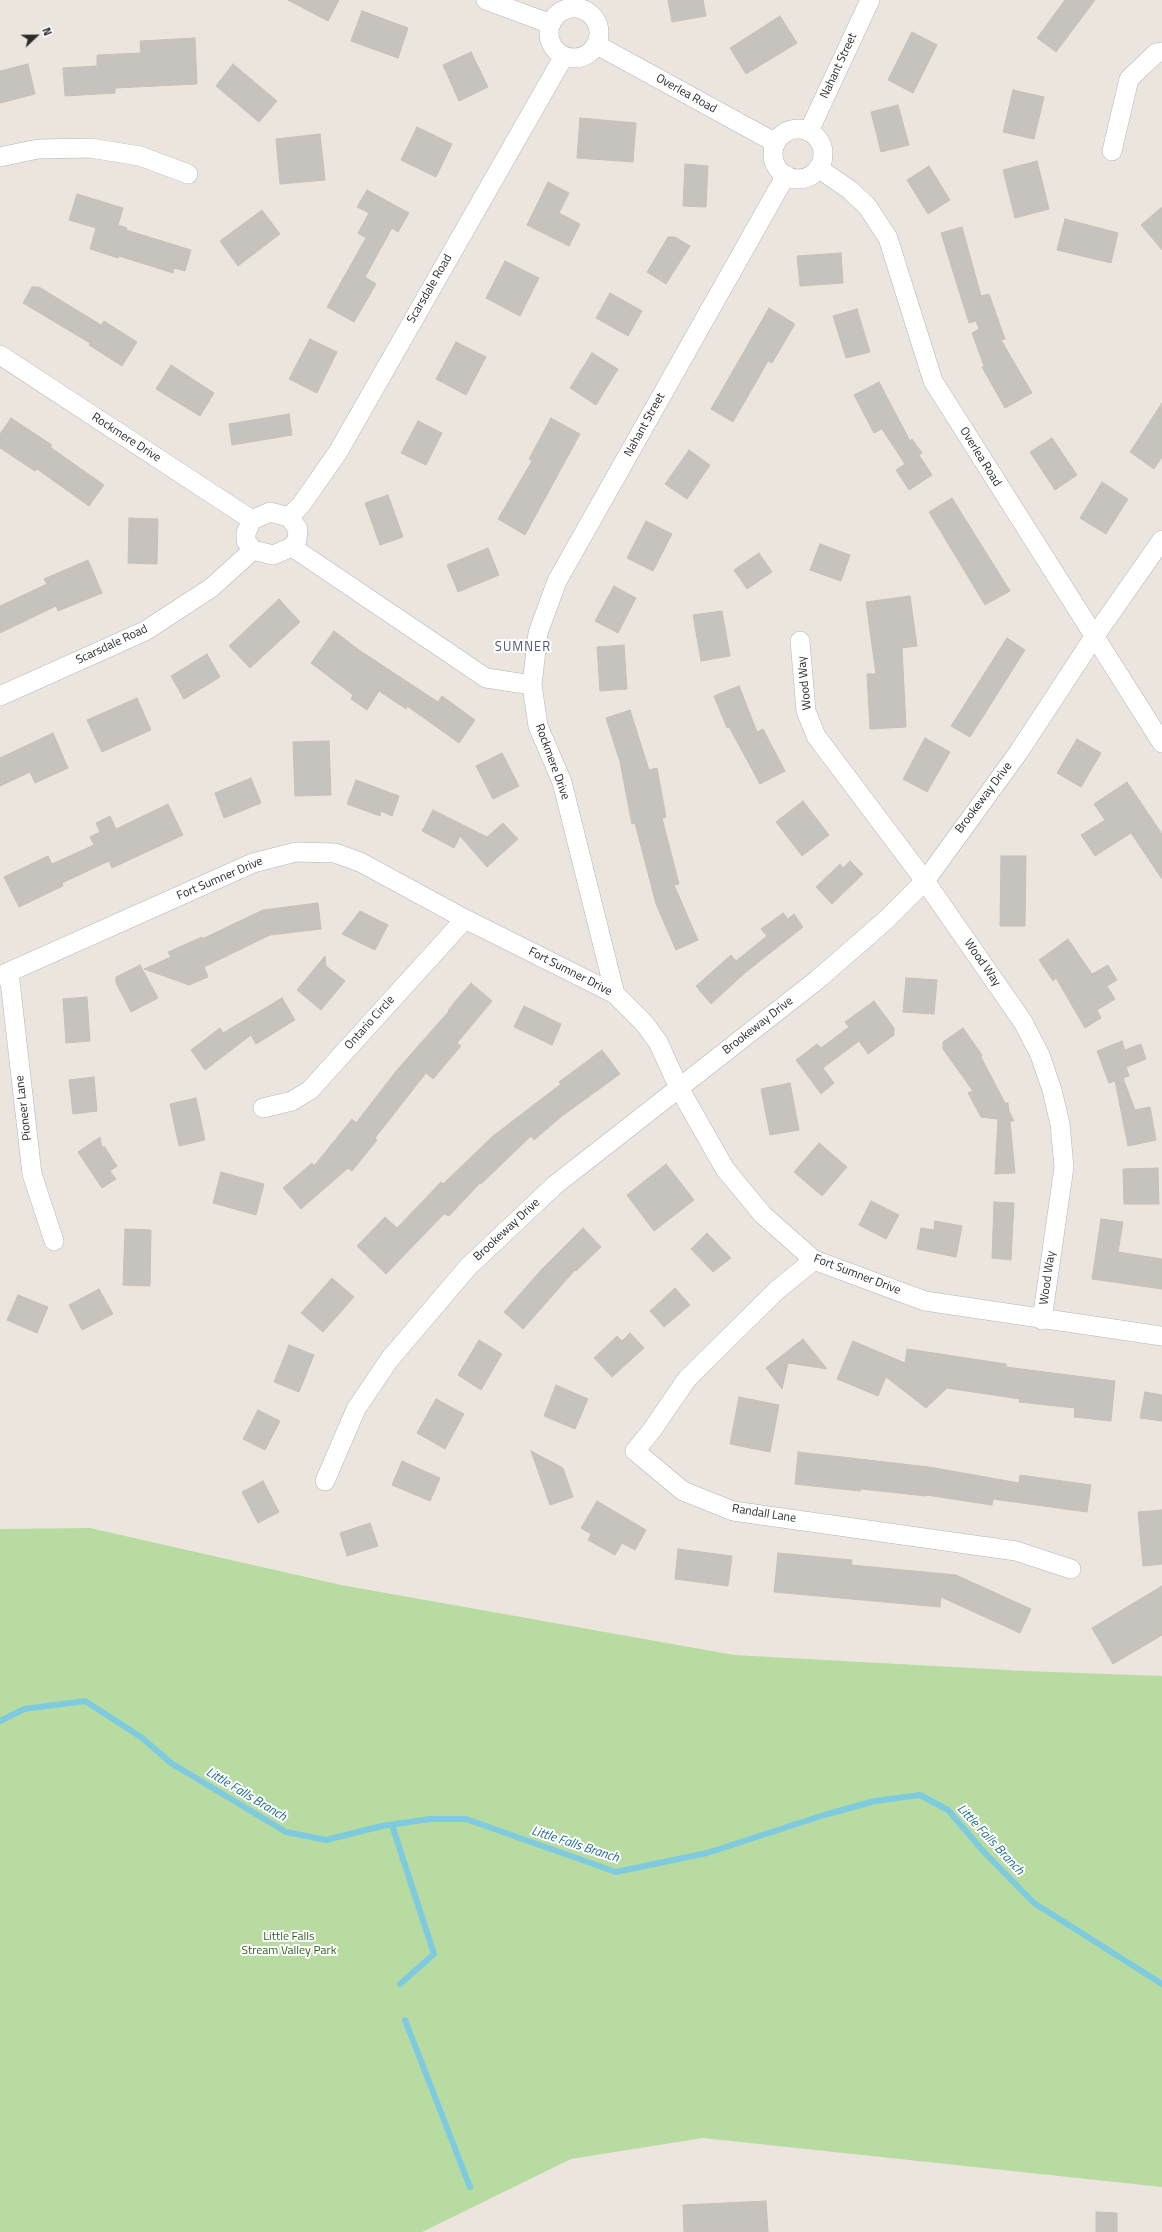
<!DOCTYPE html>
<style>
body{margin:0}
#map{position:relative;width:1162px;height:2232px;overflow:hidden;background:#ebe5de;font-family:"Titillium Web",sans-serif}
canvas{display:block}
.north{position:absolute;left:16px;top:16px;width:40px;height:40px;-webkit-text-stroke:3px #fff;paint-order:stroke;rotate:68deg;font-size:11px;font-weight:700;line-height:16px;text-align:center;color:#2b2b2b}
.north::after{content:'';display:block;margin:auto;width:14px;height:18px;background:#2b2b2b;clip-path:polygon(50% 0,100% 100%,50% 72%,0 100%)}
</style>
<div id="map">
<canvas width="1162" height="2232"></canvas>
<div class="north">N</div>
</div>
<script>
const ctx = document.querySelector('canvas').getContext('2d');
ctx.lineJoin = 'round';
function fillPath(path, color) {
  ctx.fillStyle = color;
  ctx.fill(path, 'evenodd');
}
function toPath(rows) {
  const path = new Path2D();
  for (const r of rows) {
    if (r.length === 3) {
      path.moveTo(r[0] + r[2], r[1]);
      path.arc(r[0], r[1], r[2], 0, 2 * Math.PI);
      continue;
    }
    path.moveTo(r[0], r[1]);
    for (let i = 2; i < r.length; i += 2) path.lineTo(r[i], r[i + 1]);
  }
  return path;
}
function trace(path, color, width, dash) {
  ctx.strokeStyle = color;
  ctx.lineWidth = width;
  ctx.lineCap = dash ? 'butt' : 'round';
  ctx.setLineDash(dash || []);
  ctx.stroke(path);
}
function label(font, color, halo, rows, align = 'center') {
  ctx.font = font + ' "Titillium Web",sans-serif';
  ctx.lineWidth = 4;
  ctx.setLineDash([]);
  ctx.textBaseline = 'middle';
  ctx.strokeStyle = halo;
  ctx.fillStyle = color;
  for (const [text, x, y, turn = 0] of rows) {
    ctx.save();
    ctx.translate(x, y);
    ctx.rotate((+turn || 0) * Math.PI / 180);
    ctx.textAlign = isNaN(turn) ? turn : align;
    if (halo) ctx.strokeText(text, 0, 0);
    ctx.fillText(text, 0, 0);
    ctx.restore();
  }
}
fillPath(toPath([
 [90,1528,341,1585,734,1655,1026,1671,1162,1676,1162,2187,703,2138,571,2159,422,2232,0,2232,0,1529]
]), '#b8dba1');
trace(toPath([
 [0,1721,24,1709,85,1701,141,1737,171,1763,286,1832,326,1840,382,1826,430,1819,466,1819,616,1872,707,1853,824,1815,875,1801,920,1795,948,1810,984,1852,1034,1903,1162,1984],
 [392,1825,434,1954,400,1984],
 [405,2020,470,2187]
]), '#7ecbe0', 6);
const building = toPath([
 [288,0,339,0,328,21,288,0],
 [668,0,703,0,706,16,672,22,668,0],
 [1065,0,1095,0,1056,52,1037,38,1065,0],
 [362,11,408,28,398,58,351,41,362,11],
 [780,16,797,43,746,74,730,48,780,16],
 [912,32,937,45,913,93,888,80,912,32],
 [195,38,197,84,115,88,115,93,65,96,63,68,97,66,97,55,141,53,140,41,195,38],
 [471,52,488,87,459,101,443,65,471,52],
 [28,64,35,94,0,103,0,71,28,64],
 [233,64,277,101,259,122,216,86,233,64],
 [1013,90,1044,97,1034,139,1003,132,1013,90],
 [898,105,909,145,881,152,871,112,898,105],
 [580,118,636,123,633,162,577,158,580,118],
 [417,127,452,144,436,177,401,160,417,127],
 [320,134,325,180,280,184,276,139,320,134],
 [1037,161,1049,209,1015,218,1003,170,1037,161],
 [685,164,708,166,706,207,683,206,685,164],
 [929,166,950,200,928,214,907,180,929,166],
 [548,182,569,193,559,213,580,224,569,246,527,225,548,182],
 [367,190,409,213,398,232,392,228,365,277,376,284,354,322,327,307,366,238,358,233,369,213,357,207,367,190],
 [77,194,123,208,118,225,127,228,126,230,191,250,185,271,174,268,173,273,119,256,118,258,90,249,96,228,69,220,77,194],
 [1162,207,1162,250,1141,225,1162,207],
 [262,210,280,234,238,266,220,241,262,210],
 [1065,219,1118,233,1111,263,1057,250,1065,219],
 [962,227,981,296,989,294,1005,339,1001,340,1032,393,1005,408,982,367,984,366,972,333,979,329,976,321,969,323,941,233,962,227],
 [668,237,675,237,690,246,666,284,647,272,668,237],
 [841,253,843,283,800,286,797,256,841,253],
 [505,261,539,278,520,316,486,298,505,261],
 [32,287,39,287,101,325,104,321,137,342,122,366,89,345,90,343,23,303,32,287],
 [610,293,642,311,628,336,596,318,610,293],
 [769,308,795,324,772,363,768,361,733,422,711,409,769,308],
 [857,309,870,352,846,358,833,316,857,309],
 [310,339,337,352,317,393,289,379,310,339],
 [456,342,486,357,466,395,436,379,456,342],
 [592,353,618,369,596,405,570,388,592,353],
 [171,365,214,393,200,416,156,389,171,365],
 [879,382,910,441,912,439,922,453,919,455,932,475,909,490,896,470,905,464,882,429,874,433,854,395,879,382],
 [1162,403,1162,457,1154,469,1130,452,1162,403],
 [289,414,292,435,232,445,229,424,289,414],
 [11,418,52,445,50,447,104,485,89,506,37,469,35,471,0,448,0,434,11,418],
 [551,418,580,434,525,535,498,519,532,461,529,459,551,418],
 [418,421,442,433,426,465,401,453,418,421],
 [1052,438,1077,475,1055,490,1030,452,1052,438],
 [689,450,710,465,687,499,665,484,689,450],
 [1102,482,1128,499,1106,534,1080,518,1102,482],
 [388,495,403,537,380,545,365,503,388,495],
 [952,498,1010,591,985,605,929,512,952,498],
 [129,518,158,519,157,564,128,563,129,518],
 [646,521,672,534,653,571,627,558,646,521],
 [820,544,850,555,841,581,810,570,820,544],
 [488,548,499,575,458,592,447,565,488,548],
 [759,553,772,572,747,589,734,570,759,553],
 [88,560,102,593,58,611,56,606,0,633,0,606,47,584,44,579,88,560],
 [614,586,636,598,618,633,595,621,614,586],
 [910,596,917,646,902,648,906,727,870,729,867,674,876,674,866,602,910,596],
 [279,599,300,622,250,668,229,646,279,599],
 [722,611,730,656,701,661,693,615,722,611],
 [334,631,359,650,438,702,442,696,475,720,459,743,407,706,406,709,379,691,367,710,351,699,353,695,311,663,334,631],
 [1007,638,1025,650,970,737,951,726,1007,638],
 [624,645,627,689,600,691,597,647,624,645],
 [207,654,220,677,184,699,171,676,207,654],
 [739,686,757,732,763,729,785,771,760,784,729,727,727,728,714,696,739,686],
 [137,698,151,730,102,752,87,720,137,698],
 [630,710,649,770,657,768,666,817,662,818,679,884,674,885,698,940,676,950,656,904,635,823,632,824,620,762,606,718,630,710],
 [53,733,68,768,35,783,30,772,0,786,0,758,53,733],
 [925,738,950,752,927,792,903,779,925,738],
 [1077,739,1101,753,1081,787,1057,773,1077,739],
 [329,741,331,795,295,796,293,742,329,741],
 [502,753,519,786,493,799,476,766,502,753],
 [251,778,261,803,224,818,215,793,251,778],
 [356,780,399,796,392,816,381,811,380,816,347,804,356,780],
 [1127,782,1162,834,1162,879,1131,833,1095,856,1081,835,1105,820,1094,804,1127,782],
 [803,801,829,835,802,856,776,822,803,801],
 [168,804,183,835,112,868,109,861,62,883,63,886,19,907,4,877,48,856,52,864,94,845,90,837,100,832,96,823,110,816,116,829,168,804],
 [433,810,487,837,503,823,518,839,487,867,460,836,454,848,422,831,433,810],
 [1001,856,1026,856,1025,926,1000,926,1001,856],
 [850,861,863,874,832,904,816,887,840,864,843,868,850,861],
 [318,903,321,929,270,935,204,967,208,977,189,985,144,969,171,957,168,952,202,937,202,939,263,910,318,903],
 [360,911,388,925,375,950,342,934,360,911],
 [783,913,788,919,794,914,803,927,746,972,711,1004,696,986,731,955,736,961,767,936,761,929,783,913],
 [1068,939,1092,974,1108,965,1117,980,1107,986,1115,999,1097,1010,1101,1018,1085,1028,1056,978,1053,981,1039,960,1068,939],
 [325,956,326,966,345,981,321,1010,297,990,325,956],
 [140,965,158,998,131,1012,116,983,116,977,140,965],
 [906,978,937,980,934,1014,903,1012,906,978],
 [471,983,492,1001,457,1043,461,1046,433,1079,426,1073,375,1138,377,1140,352,1171,348,1168,301,1209,283,1188,312,1163,314,1166,352,1119,356,1123,397,1070,449,1011,448,1010,471,983],
 [87,997,90,1041,66,1043,63,999,87,997],
 [282,998,295,1020,256,1044,251,1035,205,1070,191,1050,220,1028,223,1033,282,998],
 [874,1001,894,1028,894,1035,868,1054,859,1041,823,1068,834,1083,821,1094,796,1060,817,1044,821,1048,849,1027,845,1022,874,1001],
 [524,1006,561,1024,552,1045,514,1027,524,1006],
 [963,1028,982,1055,981,1057,1005,1103,1008,1103,1009,1111,1014,1121,1010,1121,1015,1173,995,1174,998,1119,981,1117,968,1093,973,1091,943,1049,943,1042,963,1028],
 [1122,1041,1125,1050,1141,1044,1146,1059,1126,1067,1129,1076,1123,1078,1135,1110,1150,1107,1156,1140,1128,1146,1115,1081,1109,1083,1097,1051,1122,1041],
 [602,1050,620,1074,562,1116,534,1140,531,1136,481,1184,480,1183,449,1216,444,1214,386,1274,357,1246,385,1217,397,1228,441,1182,443,1184,493,1136,561,1084,559,1082,602,1050],
 [94,1077,97,1111,73,1114,69,1080,94,1077],
 [790,1083,799,1130,770,1135,761,1089,790,1083],
 [196,1098,205,1140,179,1146,170,1104,196,1098],
 [100,1137,102,1148,104,1146,117,1166,110,1171,116,1179,102,1188,78,1152,100,1137],
 [819,1143,847,1167,822,1196,794,1172,819,1143],
 [666,1164,694,1200,654,1231,627,1195,666,1164],
 [1158,1168,1159,1204,1124,1204,1123,1169,1158,1168],
 [221,1172,264,1184,256,1215,213,1203,221,1172],
 [871,1201,899,1215,886,1239,859,1225,871,1201],
 [994,1202,1014,1203,1011,1260,992,1258,994,1202],
 [1101,1219,1123,1222,1118,1252,1162,1259,1162,1289,1092,1279,1101,1219],
 [935,1221,962,1226,956,1257,917,1249,921,1228,934,1230,935,1221],
 [583,1228,601,1247,576,1271,575,1270,523,1329,504,1312,542,1269,583,1228],
 [125,1229,151,1230,150,1286,123,1285,125,1229],
 [707,1233,731,1258,713,1272,691,1249,707,1233],
 [332,1278,354,1297,323,1332,301,1313,332,1278],
 [675,1288,690,1305,664,1327,650,1311,675,1288],
 [99,1289,113,1314,82,1330,69,1305,99,1289],
 [18,1295,48,1307,37,1333,7,1320,18,1295],
 [630,1333,644,1348,612,1377,594,1358,617,1336,622,1341,630,1333],
 [803,1339,827,1369,788,1363,782,1389,766,1368,803,1339],
 [479,1340,502,1354,481,1390,458,1375,479,1340],
 [853,1341,905,1363,907,1349,1006,1364,1006,1367,1115,1381,1111,1421,1074,1417,1075,1408,1019,1402,1020,1399,947,1388,926,1408,886,1377,878,1396,837,1379,853,1341],
 [289,1345,314,1355,299,1392,274,1382,289,1345],
 [556,1385,588,1399,575,1429,544,1416,556,1385],
 [1145,1392,1162,1395,1162,1421,1140,1418,1145,1392],
 [739,1397,779,1405,770,1452,730,1444,739,1397],
 [436,1399,464,1414,445,1449,417,1433,436,1399],
 [258,1410,280,1421,265,1450,243,1439,258,1410],
 [531,1451,563,1468,573,1497,550,1505,531,1451],
 [798,1452,929,1467,1019,1483,1020,1475,1091,1485,1087,1512,993,1499,992,1505,926,1495,926,1496,861,1489,860,1491,795,1484,798,1452],
 [402,1461,440,1478,430,1501,392,1485,402,1461],
 [263,1481,279,1512,258,1523,242,1492,263,1481],
 [597,1501,646,1530,635,1550,622,1543,615,1555,588,1540,591,1534,581,1528,597,1501],
 [1162,1510,1162,1564,1143,1566,1138,1512,1162,1510],
 [370,1523,378,1546,347,1556,340,1533,370,1523],
 [678,1549,732,1556,728,1586,675,1579,678,1549],
 [778,1553,852,1560,851,1565,956,1575,1031,1609,1020,1633,941,1597,940,1607,774,1592,778,1553],
 [1162,1586,1162,1635,1113,1664,1092,1628,1162,1586],
 [766,2201,768,2232,684,2232,683,2205,766,2201],
 [1096,2212,1117,2213,1117,2232,1096,2232,1096,2212]
]);
fillPath(building, '#c6c2be');
trace(building, '#c6c0b8', 1);
const minor = toPath([
 [486,0,551,24],
 [574,33,25],
 [597,45,776,143],
 [798,154,25],
 [809,131,870,0],
 [1112,151,1129,79,1156,53,1162,52],
 [0,157,38,149,90,148,140,156,188,174],
 [818,168,850,190,867,206,888,238,933,381,1162,743],
 [0,355,252,520],
 [270,512,289,517,298,529,297,540,292,547,273,555,253,550,246,541,246,533,252,520,270,512],
 [289,517,301,505,338,452,564,56],
 [292,547,486,678,532,685,538,726,562,782,615,994],
 [800,641,806,711,816,736,925,881,1023,1022,1040,1055,1052,1090,1060,1124,1064,1167,1042,1320],
 [532,685,538,633,557,581,786,175],
 [0,696,145,631,211,588,253,550],
 [9,972,32,1174,54,1241],
 [0,976,253,863,296,852,335,853,360,862,465,919,615,994,644,1023,658,1042,679,1088,725,1169,763,1215,814,1260,925,1301,1162,1336],
 [263,1108,292,1101,310,1090,465,919],
 [814,1260,777,1290,687,1379,652,1430,635,1451,683,1491,733,1511,1016,1551,1071,1569],
 [325,1481,356,1409,389,1360,468,1267,555,1185,817,980,886,920,925,881,1018,753,1094,637,1162,540]
]);
trace(minor, '#b2b5bd', 20);
trace(minor, '#fff', 19);
label('12px', '#2b2b2b', '#fff', [
 ["Nahant Street",839,66,-65],
 ["Overlea Road",686,94,29],
 ["Scarsdale Road",430,289,-60],
 ["Nahant Street",645,425,-61],
 ["Rockmere Drive",126,438,33],
 ["Overlea Road",980,457,58],
 ["Scarsdale Road",112,645,-25],
 ["Wood Way",805,683,-96],
 ["Rockmere Drive",552,762,70],
 ["Brookeway Drive",984,798,-53],
 ["Fort Sumner Drive",220,879,-23],
 ["Wood Way",982,963,55],
 ["Fort Sumner Drive",570,972,27],
 ["Ontario Circle",370,1023,-48],
 ["Brookeway Drive",758,1026,-38],
 ["Pioneer Lane",24,1108,-97],
 ["Brookeway Drive",507,1230,-43],
 ["Fort Sumner Drive",857,1275,21],
 ["Wood Way",1048,1278,-82],
 ["Randall Lane",764,1514,9]
]);
label('12px', '#325f23', '#fff', [
 ["Little Falls",289,1937],
 ["Stream Valley Park",289,1951]
]);
ctx.letterSpacing = '1px';
label('13px', '#505976', '#fff', [
 ["SUMNER",523,648]
]);
ctx.letterSpacing = '0px';
label('italic 13px', '#1d6b8c', '#fff', [
 ["Little Falls Branch",246,1795,31],
 ["Little Falls Branch",990,1840,47],
 ["Little Falls Branch",575,1845,18]
]);
</script>
